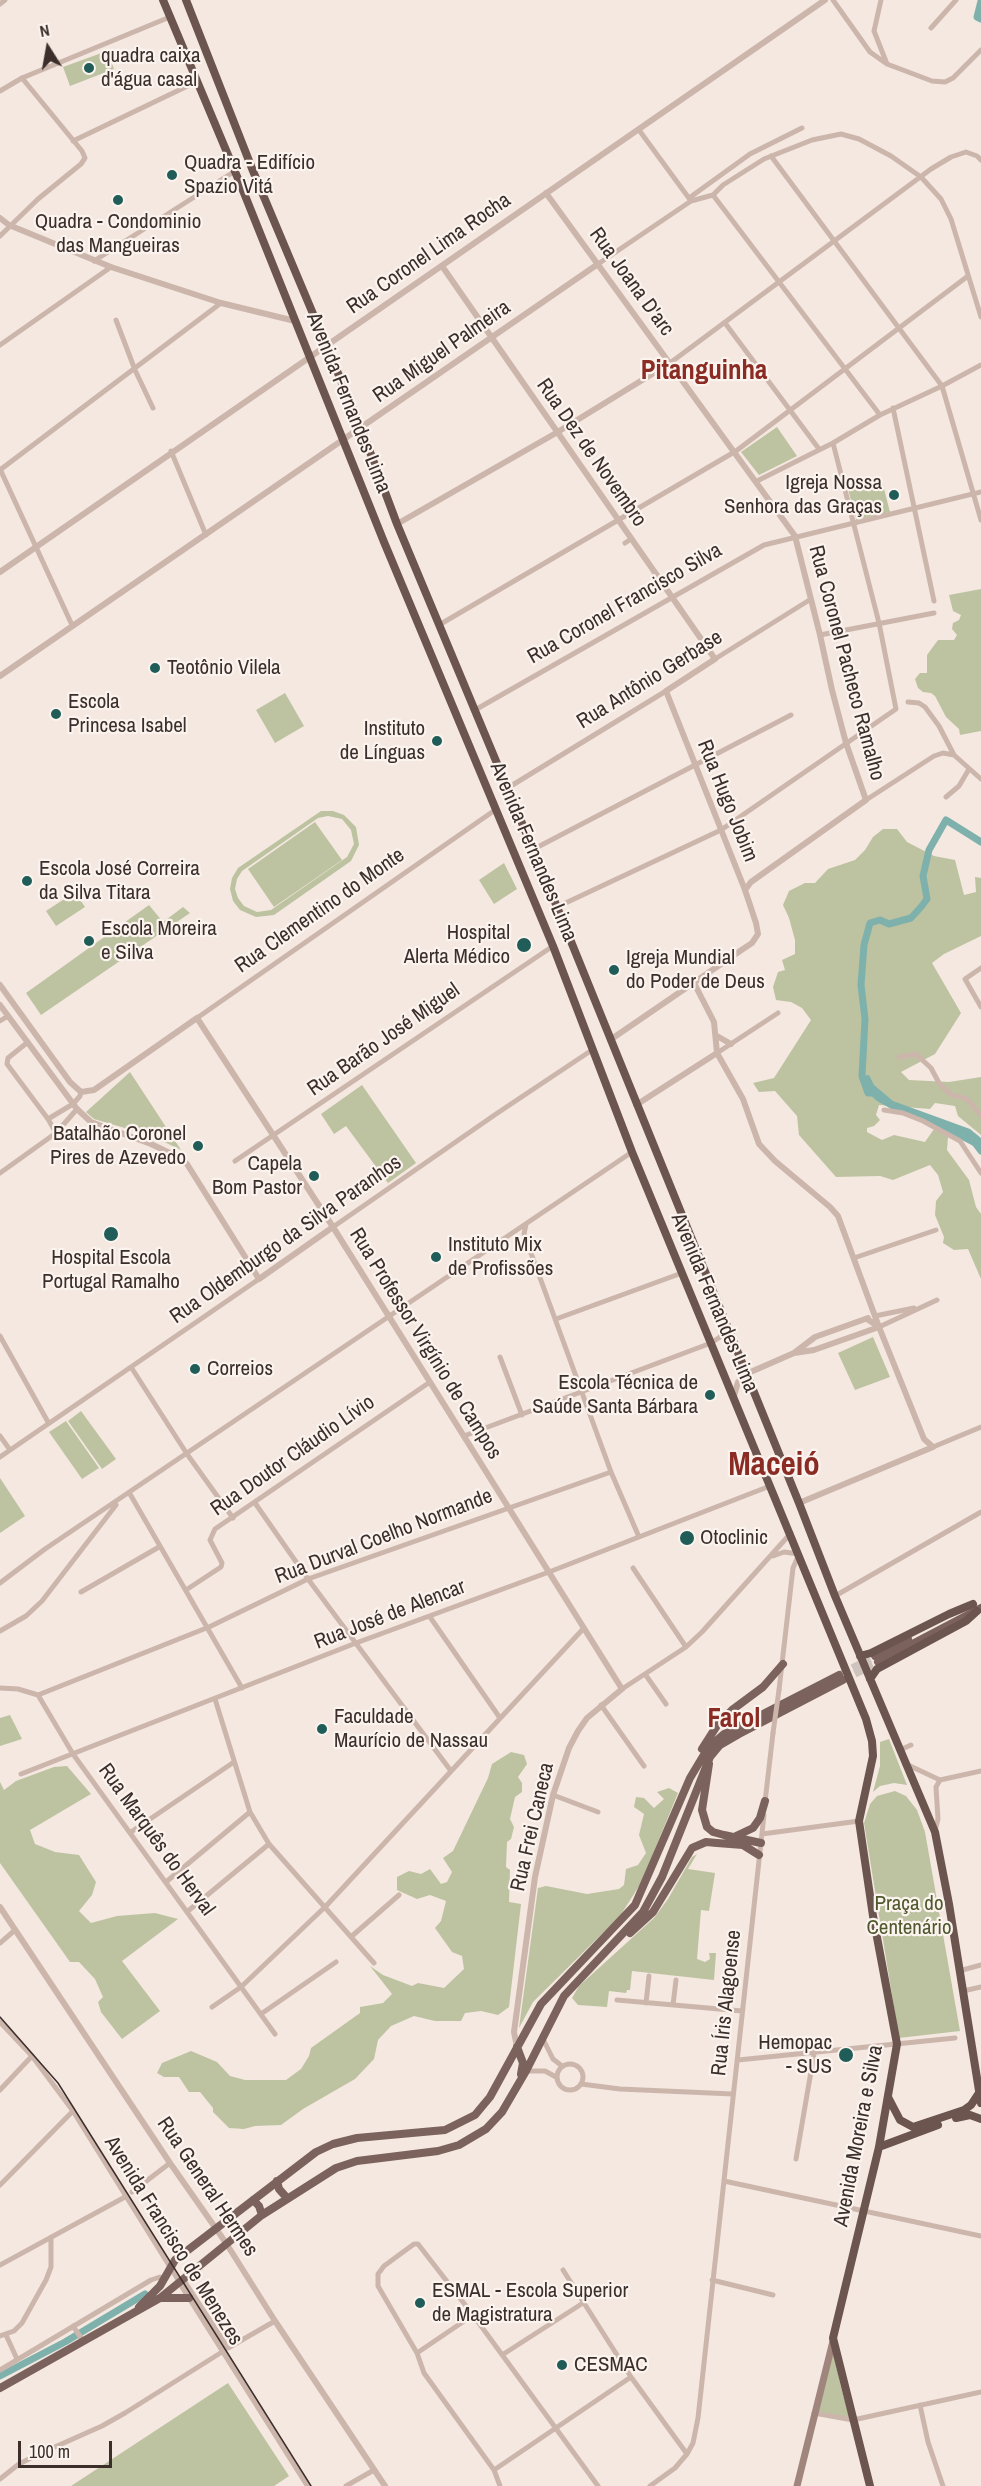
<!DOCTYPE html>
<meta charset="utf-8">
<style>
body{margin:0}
#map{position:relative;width:981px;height:2486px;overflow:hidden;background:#f4e8e1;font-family:"Archivo Narrow",sans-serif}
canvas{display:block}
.north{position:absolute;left:18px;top:18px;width:60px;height:60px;-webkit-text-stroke:4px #fbf3ee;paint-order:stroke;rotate:349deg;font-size:16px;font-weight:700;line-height:24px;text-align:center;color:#3b2e2b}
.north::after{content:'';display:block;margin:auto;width:21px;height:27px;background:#3b2e2b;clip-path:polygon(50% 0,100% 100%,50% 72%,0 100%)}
.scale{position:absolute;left:18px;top:2441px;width:94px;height:27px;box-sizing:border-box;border:3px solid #3b2e2b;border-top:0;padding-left:8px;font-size:18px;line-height:21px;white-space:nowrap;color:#3b2e2b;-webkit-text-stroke:4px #fbf3ee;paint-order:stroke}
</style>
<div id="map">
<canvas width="981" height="2486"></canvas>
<div class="north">N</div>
<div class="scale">100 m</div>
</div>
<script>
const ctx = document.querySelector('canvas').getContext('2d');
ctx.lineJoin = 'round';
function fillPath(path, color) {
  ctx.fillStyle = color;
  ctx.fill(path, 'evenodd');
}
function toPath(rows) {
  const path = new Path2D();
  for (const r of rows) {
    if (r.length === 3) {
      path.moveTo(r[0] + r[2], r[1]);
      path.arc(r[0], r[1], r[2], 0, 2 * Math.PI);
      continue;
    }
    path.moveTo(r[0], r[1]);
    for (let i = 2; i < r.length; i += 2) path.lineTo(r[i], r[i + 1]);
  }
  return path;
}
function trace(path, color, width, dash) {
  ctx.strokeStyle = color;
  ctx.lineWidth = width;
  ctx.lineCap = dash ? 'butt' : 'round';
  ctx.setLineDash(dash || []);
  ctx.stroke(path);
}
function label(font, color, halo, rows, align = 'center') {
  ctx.font = font + ' "Archivo Narrow",sans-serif';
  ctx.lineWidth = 4.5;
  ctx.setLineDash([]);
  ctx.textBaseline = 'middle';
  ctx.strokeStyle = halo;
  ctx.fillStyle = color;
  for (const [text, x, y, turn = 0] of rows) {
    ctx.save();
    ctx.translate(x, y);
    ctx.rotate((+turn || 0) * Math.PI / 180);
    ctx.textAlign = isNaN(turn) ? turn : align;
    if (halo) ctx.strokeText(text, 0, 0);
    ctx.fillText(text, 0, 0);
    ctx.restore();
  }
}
fillPath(toPath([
 [107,51,114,69,70,86,63,67],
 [777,427,797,456,759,475,741,452],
 [882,481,890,512,856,520,848,489],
 [981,589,981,731,960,735,959,729,946,717,935,696,931,693,923,692,918,688,915,679,920,673,927,673,927,655,938,640,954,640,957,635,952,629,953,623,959,620,961,615,953,611,949,595],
 [285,693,304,726,275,743,256,710],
 [321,811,333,811,344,815,356,827,359,845,351,861,274,915,256,917,240,910,233,901,230,889,232,878,238,868],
 [328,816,342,819,351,830,354,844,347,857,271,910,257,912,244,906,238,898,235,889,237,879,242,871,318,818],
 [315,822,342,860,274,907,248,869],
 [883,829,897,829,907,842,934,856,955,860,964,895,976,892,975,877,981,878,981,936,944,954,932,963,961,1013,935,1054,901,1072,909,1080,949,1082,981,1077,981,1135,958,1116,955,1106,935,1103,930,1109,879,1105,876,1115,880,1120,874,1126,867,1128,867,1132,882,1140,894,1135,925,1142,934,1129,948,1137,947,1150,969,1180,976,1207,981,1214,981,1279,968,1249,954,1250,943,1243,944,1237,935,1215,936,1201,943,1192,938,1175,930,1165,893,1180,880,1176,836,1177,799,1135,797,1116,775,1091,759,1092,753,1083,774,1078,811,1020,802,1008,791,1002,776,1000,773,987,778,972,785,970,782,960,795,954,795,940,789,918,783,905,789,891,805,883,815,883,828,869,855,860,865,850,873,837],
 [504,863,517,889,494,904,479,880],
 [75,892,85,907,56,926,46,911],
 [149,905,163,922,183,907,190,913,41,1015,26,993],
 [130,1072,181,1150,152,1136,94,1119,86,1112],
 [362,1085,416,1163,388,1183,346,1126,334,1134,321,1114],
 [873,1337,890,1377,855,1390,838,1353],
 [81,1411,116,1459,102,1469,68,1421],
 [66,1421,99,1468,82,1479,49,1432],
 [0,1478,25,1516,0,1533],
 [10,1715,22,1739,0,1746,0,1718],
 [889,1739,907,1785,894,1783,880,1786,873,1792,880,1766,880,1742],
 [511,1752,524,1755,527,1764,518,1777,522,1783,522,1792,515,1797,510,1819,514,1827,511,1839,507,1842,506,1867,510,1870,509,1902,521,1904,509,2007,498,2015,481,2011,465,2013,461,2021,435,2021,414,2016,391,2026,378,2040,374,2059,355,2079,303,2109,281,2125,255,2126,244,2129,229,2128,213,2112,213,2108,200,2092,189,2092,179,2077,164,2077,157,2073,162,2063,191,2051,217,2062,230,2076,245,2080,286,2080,301,2069,309,2056,311,2048,360,2013,360,2007,383,2003,392,1994,370,1966,383,1975,412,1986,418,1983,444,1988,464,1969,462,1956,452,1952,435,1928,441,1921,446,1901,430,1895,417,1899,397,1890,397,1877,409,1871,421,1874,430,1869,441,1884,447,1882,452,1872,443,1858,453,1851,488,1778,492,1764],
 [67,1766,91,1794,30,1830,35,1844,55,1852,79,1855,96,1882,92,1895,79,1911,91,1923,117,1916,155,1913,178,1919,122,1961,160,2011,122,2039,101,2012,98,2002,103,1997,95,1979,79,1962,70,1962,0,1863,0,1782,4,1790,16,1781,54,1767],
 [669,1788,678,1793,641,1883,620,1916,533,2002,519,2028,538,1888,546,1886,587,1894,619,1889,624,1885,626,1869,638,1865,646,1853,639,1835,644,1814,634,1807,636,1797,644,1798,654,1808,664,1799,657,1792],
 [895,1791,906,1796,917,1810,925,1832,960,2031,899,2038,864,1823,870,1804,877,1796],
 [697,1854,688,1869,715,1873,709,1911,701,1910,697,1959,705,1962,710,1959,709,1953,716,1953,714,1980,632,1971,630,1990,627,1990,626,1993,609,1991,607,2007,578,2005,572,1998,579,1986,654,1918,668,1899,692,1857],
 [832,2348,841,2387,850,2419,814,2413],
 [228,2383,289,2476,274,2486,71,2486]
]), '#bdc3a0');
fillPath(toPath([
 [869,1075,874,1085,893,1101,970,1129,981,1138,981,1151,975,1143,956,1133,893,1110,877,1101,868,1093,862,1076]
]), '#7fb1ac');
trace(toPath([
 [981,1,977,17,981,19],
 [877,1093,868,1093,862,1076,865,1019,861,985,864,945,870,923,880,920,889,924,911,918,921,907,927,899,923,876,929,850,946,820,981,842],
 [933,1125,956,1133,975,1143,981,1151],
 [0,2376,65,2342,145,2294]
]), '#7fb1ac', 7);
trace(toPath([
 [842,1674,875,1656],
 [844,1679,878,1662]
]), '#cfc3bd', 8, [8, 4]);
trace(toPath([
 [833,0,870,52,887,64,932,81,945,82,953,78,981,50],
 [881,0,874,31,887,64],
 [0,4,5,0],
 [931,28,956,0],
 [0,91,22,78,170,17],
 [639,130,691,201],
 [73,141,198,81],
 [771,156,942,386,981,520],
 [713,195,880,415],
 [689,198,750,154,802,128],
 [0,236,38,199,81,164,85,158,82,151,22,78],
 [94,261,235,171],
 [598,264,691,201,713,195,723,185,764,159,812,140,841,134,859,139,891,156,921,177,941,199,951,219,981,317],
 [116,320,135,370,153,408],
 [725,323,819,449],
 [0,345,111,267],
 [670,363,931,169,951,157,966,152,977,156,981,160],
 [893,408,934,601],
 [171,451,206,535],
 [0,469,72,625],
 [0,470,221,303],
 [757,481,833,443,880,415,942,386,981,365],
 [625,543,631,539],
 [439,625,736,451,968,276],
 [820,635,934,613],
 [715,659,811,599],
 [908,702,919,703,925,707,939,726,954,755,981,779],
 [475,710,764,545,981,492],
 [506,789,666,691],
 [946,797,959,786,969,769],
 [866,800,934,756,943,753,954,755],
 [532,850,791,715],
 [557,907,721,830,896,709,879,623,833,443],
 [981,968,965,979,981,1007],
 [197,1018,495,810],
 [0,1021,8,1016],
 [28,1042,8,1058,7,1064,48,1119,56,1133],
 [717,1053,778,1013],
 [899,1057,916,1054,931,1068,939,1083,950,1094,967,1099,981,1115],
 [884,1110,903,1113,923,1121,960,1141,981,1173],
 [48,1119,73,1104,80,1096,81,1092],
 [235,1161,553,946],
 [0,1173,56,1133,77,1109],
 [526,1224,524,1234,611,1472,639,1537],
 [333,1227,496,1114,592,1050],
 [854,1258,936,1230],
 [875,1316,914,1308],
 [556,1319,682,1273],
 [879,1327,937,1300],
 [0,1336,48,1422],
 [500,1357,522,1415],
 [131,1367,187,1454,233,1518],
 [0,1436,10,1450],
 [464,1436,711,1343,720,1337,725,1324],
 [933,1447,981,1427],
 [0,1457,259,1279],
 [130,1494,242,1688],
 [255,1503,308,1579,451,1771],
 [773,1556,784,1552,799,1554,793,1568,779,1690],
 [633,1568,686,1647],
 [0,1583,45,1549,632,1152],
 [186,1590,221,1567,222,1563,210,1540,215,1529,430,1382],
 [81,1592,159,1547],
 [835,1596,981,1512],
 [430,1617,500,1718],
 [0,1631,26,1616,42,1601,116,1505],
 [645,1674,666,1704],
 [0,1688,18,1689,38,1695,73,1754,275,2034],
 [622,1689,686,1647,702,1632,791,1533],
 [38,1695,209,1627,308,1579,611,1472],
 [215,1699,250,1812,269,1844,374,1963],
 [601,1705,644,1766],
 [900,1750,911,1745],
 [908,1765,940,1780,981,1771],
 [21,1774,356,1643,549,1572,770,1486],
 [553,1795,598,1812],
 [765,1802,773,1733],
 [935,1831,938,1819,936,1787,940,1780],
 [131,1832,234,1762],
 [762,1834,859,1821],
 [166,1882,250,1812],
 [188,1911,269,1844],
 [352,1936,399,1895],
 [0,1943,15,1930],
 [959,1971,981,1965],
 [963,1991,981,1987],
 [617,2000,742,2011],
 [646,2003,649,1976],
 [673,2005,676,1980],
 [212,2007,241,1987,326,1906,583,1629],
 [261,2014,336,1962],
 [0,2022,32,2056,73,2111,180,2283],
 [542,2037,553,2059,562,2066],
 [738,2060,955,2038],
 [570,2077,13],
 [526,2071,545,2071,556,2077],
 [581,2084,620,2089,733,2094],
 [0,2090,32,2056],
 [796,2159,814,2054],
 [724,2181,981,2236],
 [0,2185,73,2111],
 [132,2192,170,2163],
 [0,2265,125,2197],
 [563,2270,631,2377,687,2454],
 [183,2279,228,2348,275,2321],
 [712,2280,773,2295],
 [73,2326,83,2341],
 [6,2335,17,2359],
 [0,2336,14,2331,22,2323,46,2280,51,2267,51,2238],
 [417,2353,473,2315],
 [502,2355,583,2303],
 [0,2370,151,2280,160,2277,164,2280],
 [920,2405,928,2442,943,2486],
 [814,2413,853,2420,981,2392],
 [494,2470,631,2377],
 [0,2479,19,2464,39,2454,102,2426,125,2413,222,2352],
 [346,2486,374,2470],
 [500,2486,494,2470,424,2373,417,2353,378,2286,378,2274,384,2266,414,2244,418,2244,473,2315,598,2486],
 [650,2486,675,2468,687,2454,693,2443,698,2418,764,1815]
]), '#ccb6ac', 5);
trace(toPath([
 [546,193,795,536,820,635,832,690,846,743,866,800,751,882,745,890],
 [0,218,9,225,111,267,221,303,295,321],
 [442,266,715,659,666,691,745,890,756,923,758,934,752,943,743,949,610,1040],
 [397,524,556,433,670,363],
 [0,572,825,0],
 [0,676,598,264],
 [694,983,714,1022,717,1053,743,1099,759,1144,775,1161,830,1207,838,1216,879,1327,814,1350,794,1353],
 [0,985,70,1082,81,1092,94,1090,197,1018,333,1227,622,1689,587,1718,578,1731,569,1748,553,1795,535,1877,514,2032,517,2047],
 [0,1005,77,1109,91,1122,151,1144,180,1158,187,1164,259,1279,333,1227],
 [717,1036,731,1044],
 [636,1105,717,1053],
 [734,1396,738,1382,746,1374,794,1353,815,1337,868,1318],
 [799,1503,933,1447,924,1439,879,1327,867,1319],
 [0,1907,170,2163,226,2243,275,2321,385,2486],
 [180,2283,308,2486]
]), '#ccb6ac', 6);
trace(toPath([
 [797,2486,833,2341]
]), '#a0857d', 7);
trace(toPath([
 [875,1656,908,1639],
 [878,1662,981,1608],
 [702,1749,718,1724,732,1710,763,1687,783,1664],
 [709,1764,702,1810,707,1827,713,1832,724,1835,761,1843],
 [736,1836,753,1828,760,1818,765,1801],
 [630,1933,653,1912,692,1848,706,1842,717,1843,743,1845,759,1855],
 [517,2047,523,2063,521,2074],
 [277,2181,279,2189,287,2198],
 [253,2200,259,2206,262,2215],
 [161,2298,189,2298],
 [139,2307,160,2286,175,2260,316,2152,333,2144,357,2138,445,2130,475,2115,490,2097,541,2004,635,1905,690,1778,708,1748,724,1734,839,1675],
 [0,2388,160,2298,262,2215,336,2168,357,2161,438,2151,459,2145,486,2129,502,2112,526,2071,564,1996,643,1912,662,1877,710,1757,720,1745,739,1734,843,1680]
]), '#7c625c', 8);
trace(toPath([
 [163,0,244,193,384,542,553,946,632,1152,866,1719,872,1741,873,1756,859,1821,873,1916,897,2044,879,2147,833,2338,870,2486],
 [186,0,253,171,361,428,397,524,557,907,799,1503,835,1596,935,1832,949,1904,981,2103],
 [860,1656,871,1653,949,1614,973,1604],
 [870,1679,877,1669,966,1621,977,1611],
 [888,2097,900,2120,913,2127,964,2110,971,2105,979,2093],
 [956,2118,970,2115,981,2119],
 [879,2147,938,2125]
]), '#6c544f', 8);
trace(toPath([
 [0,2017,58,2083,311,2486]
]), '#3b2e2b', 1.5);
trace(toPath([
 [773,1733,779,1690]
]), '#ccb6ac', 5);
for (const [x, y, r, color] of [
 [89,68,6,"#205d58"],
 [172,175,6,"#205d58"],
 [118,200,6,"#205d58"],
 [894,495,6,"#205d58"],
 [155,668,6,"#205d58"],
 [56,714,6,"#205d58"],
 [437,741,6,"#205d58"],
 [27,881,6,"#205d58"],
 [89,941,6,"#205d58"],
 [524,945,8,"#205d58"],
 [614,970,6,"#205d58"],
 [198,1146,6,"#205d58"],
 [314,1176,6,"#205d58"],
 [111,1234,8,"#205d58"],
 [436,1257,6,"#205d58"],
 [195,1369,6,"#205d58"],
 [710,1395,6,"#205d58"],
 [687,1538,8,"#205d58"],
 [322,1729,6,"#205d58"],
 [846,2055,8,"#205d58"],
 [420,2303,6,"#205d58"],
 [562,2365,6,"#205d58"]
]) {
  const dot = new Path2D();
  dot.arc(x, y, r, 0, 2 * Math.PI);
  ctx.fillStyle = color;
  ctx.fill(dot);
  trace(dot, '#fbf3ee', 2);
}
label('21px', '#3b2e2b', '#fbf3ee', [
 ["quadra caixa",101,56],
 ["d'água casal",101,80],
 ["Quadra - Edifício",184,163],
 ["Spazio Vitá",184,187],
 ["Quadra - Condominio",118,222,"center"],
 ["das Mangueiras",118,246,"center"],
 ["Igreja Nossa",882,483,"right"],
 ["Senhora das Graças",882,507,"right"],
 ["Teotônio Vilela",167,668],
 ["Escola",68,702],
 ["Princesa Isabel",68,726],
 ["Instituto",425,729,"right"],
 ["de Línguas",425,753,"right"],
 ["Escola José Correira",39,869],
 ["da Silva Titara",39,893],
 ["Escola Moreira",101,929],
 ["e Silva",101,953],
 ["Hospital",510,933,"right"],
 ["Alerta Médico",510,957,"right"],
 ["Igreja Mundial",626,958],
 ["do Poder de Deus",626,982],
 ["Batalhão Coronel",186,1134,"right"],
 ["Pires de Azevedo",186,1158,"right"],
 ["Capela",302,1164,"right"],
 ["Bom Pastor",302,1188,"right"],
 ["Instituto Mix",448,1245],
 ["de Profissões",448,1269],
 ["Hospital Escola",111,1258,"center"],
 ["Portugal Ramalho",111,1282,"center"],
 ["Correios",207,1369],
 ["Escola Técnica de",698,1383,"right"],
 ["Saúde Santa Bárbara",698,1407,"right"],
 ["Otoclinic",700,1538],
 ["Faculdade",334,1717],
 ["Maurício de Nassau",334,1741],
 ["Hemopac",832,2043,"right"],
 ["- SUS",832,2067,"right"],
 ["ESMAL - Escola Superior",432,2291],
 ["de Magistratura",432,2315],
 ["CESMAC",574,2365]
], 'left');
label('21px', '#3b2e2b', '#fbf3ee', [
 ["Rua Coronel Lima Rocha",429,254,-35],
 ["Rua Joana D'arc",631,282,54],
 ["Rua Miguel Palmeira",442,352,-35],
 ["Avenida Fernandes Lima",348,403,68],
 ["Rua Dez de Novembro",591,453,55],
 ["Rua Coronel Francisco Silva",625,604,-30],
 ["Rua Coronel Pacheco Ramalho",846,663,75],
 ["Rua Antônio Gerbase",650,680,-32],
 ["Rua Hugo Jobim",727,801,68],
 ["Avenida Fernandes Lima",533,852,67],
 ["Rua Clementino do Monte",320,911,-35],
 ["Rua Barão José Miguel",384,1040,-35],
 ["Rua Oldemburgo da Silva Paranhos",286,1240,-35],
 ["Avenida Fernandes Lima",714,1303,67],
 ["Rua Professor Virgínio de Campos",425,1344,58],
 ["Rua Doutor Cláudio Lívio",293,1456,-35],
 ["Rua Durval Coelho Normande",384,1537,-21],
 ["Rua José de Alencar",390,1615,-21],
 ["Rua Frei Caneca",533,1827,-77],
 ["Rua Marquês do Herval",156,1840,54],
 ["Rua Íris Alagoense",727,2003,-84],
 ["Avenida Moreira e Silva",859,2136,-79],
 ["Rua General Hermes",207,2187,56],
 ["Avenida Francisco de Menezes",173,2241,58]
]);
label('21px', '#50592e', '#fbf3ee', [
 ["Praça do",909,1904],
 ["Centenário",909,1928]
]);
label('bold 27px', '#8a2c23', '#fbf3ee', [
 ["Pitanguinha",704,372],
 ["Farol",734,1720]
]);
label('bold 33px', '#8a2c23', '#fbf3ee', [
 ["Maceió",774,1466]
]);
</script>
